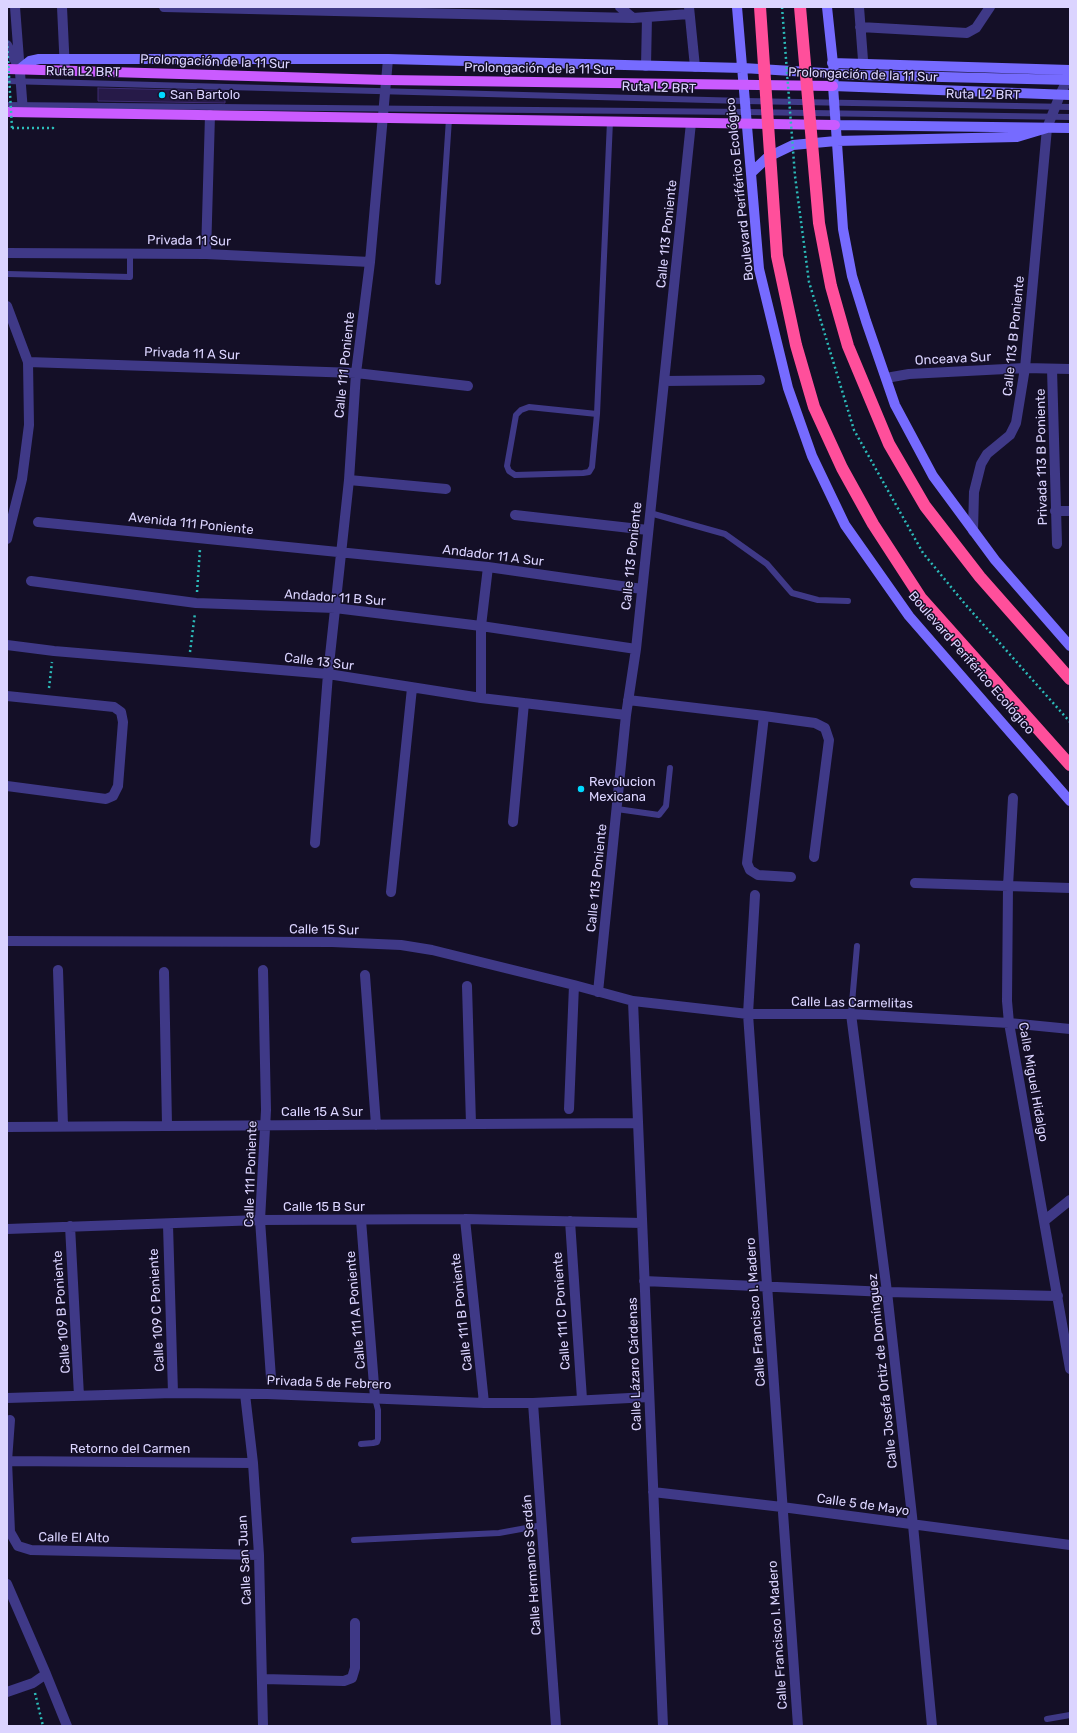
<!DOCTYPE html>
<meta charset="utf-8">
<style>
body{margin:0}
#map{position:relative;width:1077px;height:1733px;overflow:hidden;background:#140f27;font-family:Rubik,sans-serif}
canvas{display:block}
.frame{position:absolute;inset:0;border:8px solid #dbd4ff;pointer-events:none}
</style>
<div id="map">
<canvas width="1077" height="1733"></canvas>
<div class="frame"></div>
</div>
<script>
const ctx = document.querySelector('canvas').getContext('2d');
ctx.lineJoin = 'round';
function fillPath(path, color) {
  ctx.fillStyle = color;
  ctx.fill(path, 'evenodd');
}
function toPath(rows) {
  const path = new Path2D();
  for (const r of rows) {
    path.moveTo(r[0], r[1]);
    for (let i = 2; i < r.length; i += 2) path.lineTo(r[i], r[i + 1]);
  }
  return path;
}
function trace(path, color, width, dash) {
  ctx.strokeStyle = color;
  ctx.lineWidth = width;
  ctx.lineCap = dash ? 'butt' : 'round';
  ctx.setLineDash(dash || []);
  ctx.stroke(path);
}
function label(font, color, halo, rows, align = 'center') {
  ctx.font = font + ' Rubik,sans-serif';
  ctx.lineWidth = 3;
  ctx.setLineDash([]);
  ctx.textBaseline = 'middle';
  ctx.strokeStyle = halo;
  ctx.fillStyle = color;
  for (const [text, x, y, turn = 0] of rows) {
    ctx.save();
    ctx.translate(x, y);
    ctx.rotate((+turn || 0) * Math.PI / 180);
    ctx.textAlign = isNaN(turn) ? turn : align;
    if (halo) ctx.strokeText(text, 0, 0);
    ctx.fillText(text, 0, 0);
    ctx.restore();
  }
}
const building = toPath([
 [98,88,225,91,225,103,98,101,98,88]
]);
fillPath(building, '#261a48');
trace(building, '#3e2c74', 1);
trace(toPath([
 [12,128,53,128,52,125],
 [197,592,200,549],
 [190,652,195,613],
 [49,688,52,662],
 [35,1693,43,1726]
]), '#2cbbb9', 2.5, [2, 3]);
trace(toPath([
 [7,81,745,101,1070,107],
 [7,105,746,112,1070,117],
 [7,274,130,277,130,253],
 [438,282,449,119],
 [597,414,529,407,521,410,516,415,507,466,509,471,515,475,583,473,589,472,592,467,597,414,610,121],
 [650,513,725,534,767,564,792,593,818,600,848,601],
 [617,809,659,815,666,806,670,768],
 [851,1014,857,946],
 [361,1444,373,1443,377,1442,378,1439,378,1410,375,1398],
 [354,1540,499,1533,543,1525],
 [1047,1719,1070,1715]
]), '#3f3987', 6);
trace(toPath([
 [15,7,23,112],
 [62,7,65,71],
 [164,7,633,18,689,14],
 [620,7,633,18],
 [689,7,695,67],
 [859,7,863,60],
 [860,27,967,33,976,28,990,7],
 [7,45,18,66],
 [646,66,647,17],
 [7,253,206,254,370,262],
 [206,254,210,115],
 [7,306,28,362,29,425,22,479,7,539],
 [28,362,356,373,468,386],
 [1052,369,1057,544],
 [886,378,909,374,1025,368,1070,369],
 [664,381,760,380],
 [349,480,446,489],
 [1055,511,1070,511],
 [515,515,648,530],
 [38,522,488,567,642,589],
 [973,531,974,492,981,464,987,454,1010,435,1016,423,1025,368,1047,128,1060,95,1070,74],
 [31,581,196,603,335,608,481,626,636,649],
 [7,645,54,651,328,674,481,698,626,715],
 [7,696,114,707,121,712,123,722,118,786,113,796,106,799,7,786],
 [481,698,481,626,488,567],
 [628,700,764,716,815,723,825,728,829,740,814,857],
 [764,716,747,863,750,870,758,875,791,877],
 [1013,798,1008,886,1007,1001,1009,1023,1070,1369],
 [513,822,524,703],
 [315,843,328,674,349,480,356,373,370,262,388,59],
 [915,883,1070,888],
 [391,892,412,688],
 [755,895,748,1014,798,1726],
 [7,941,332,942,401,945,432,950,574,985,633,1001,748,1014,851,1014,1009,1023,1070,1029],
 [58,970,63,1126],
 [263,970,266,1110,260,1220,271,1378],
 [164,972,167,1125],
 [365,975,376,1125],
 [467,986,471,1124],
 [598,992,626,715,636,649,691,123],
 [633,1001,663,1726],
 [851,1014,887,1292,913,1525,932,1726],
 [569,1109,574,985],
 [7,1127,638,1123],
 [465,1219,484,1403],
 [361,1220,375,1398],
 [570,1221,582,1399],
 [1044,1221,1070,1200],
 [168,1225,173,1393],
 [70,1226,79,1396],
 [7,1229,260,1220,465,1219,642,1223],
 [644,1281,887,1292,1058,1296],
 [245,1394,253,1463,259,1555,263,1726],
 [7,1398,173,1393,267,1394,484,1403,533,1403,649,1397],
 [533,1403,556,1726],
 [10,1420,7,1461,10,1532,18,1546,31,1550,259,1555],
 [7,1461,253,1463],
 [653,1492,782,1507,1070,1545],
 [7,1584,46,1674,33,1683,7,1692],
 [46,1674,67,1726],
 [263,1679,344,1681,352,1678,355,1668,355,1623]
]), '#3f3987', 10);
trace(toPath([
 [737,7,759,269,788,388,812,456,845,525,909,616,1070,801],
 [827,7,834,73,833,86,843,229,852,276,866,321,895,405,933,476,995,560,1070,646],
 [832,63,1070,70],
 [20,69,30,61,39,59,388,59,743,68,857,75,1070,80],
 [833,86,1070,95],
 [835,125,1070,128],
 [751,173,768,157,793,145,836,141,1017,137,1047,128]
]), '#766bff', 10);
trace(toPath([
 [7,69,386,80,833,86],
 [7,112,835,125]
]), '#ca5bff', 10);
trace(toPath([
 [782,7,795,176,809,282,854,430,923,553,965,604,1070,722],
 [7,41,12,128]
]), '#2cbbb9', 2.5, [2, 3]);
trace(toPath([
 [760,7,777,256,796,345,814,407,842,468,873,524,921,598,1070,765],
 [800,7,819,223,831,286,848,346,889,444,925,506,980,577,1070,679]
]), '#ff4f9b', 12);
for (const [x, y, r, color] of [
 [162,95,4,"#00d9ff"],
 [581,789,4,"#00d9ff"]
]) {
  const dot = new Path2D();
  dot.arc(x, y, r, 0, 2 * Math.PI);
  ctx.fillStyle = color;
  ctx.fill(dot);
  trace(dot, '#140f27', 1.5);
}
label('13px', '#dbd4ff', '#140f27', [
 ["Prolongación de la 11 Sur",215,62,2],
 ["Prolongación de la 11 Sur",539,69,1],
 ["Ruta L2 BRT",83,72,1],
 ["Prolongación de la 11 Sur",863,75,2],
 ["Ruta L2 BRT",659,88,2],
 ["Ruta L2 BRT",983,95,1],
 ["Boulevard Periférico Ecológico",740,189,-96],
 ["Calle 113 Poniente",667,234,-84],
 ["Privada 11 Sur",189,241,1],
 ["Calle 113 B Poniente",1014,336,-84],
 ["Privada 11 A Sur",192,354,2],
 ["Onceava Sur",953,359,-3],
 ["Calle 111 Poniente",345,365,-84],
 ["Privada 113 B Poniente",1042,457,-91],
 ["Avenida 111 Poniente",191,524,6],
 ["Andador 11 A Sur",493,556,7],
 ["Calle 113 Poniente",632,556,-84],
 ["Andador 11 B Sur",335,598,4],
 ["Calle 13 Sur",319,662,7],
 ["Boulevard Periférico Ecológico",971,663,49],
 ["Calle 113 Poniente",597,878,-84],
 ["Calle 15 Sur",324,930,1],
 ["Calle Las Carmelitas",852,1003,1],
 ["Calle Miguel Hidalgo",1033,1082,80],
 ["Calle 15 A Sur",322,1112],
 ["Calle 111 Poniente",251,1174,-88],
 ["Calle 15 B Sur",324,1207],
 ["Calle 109 C Poniente",157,1310,-93],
 ["Calle 111 A Poniente",356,1310,-95],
 ["Calle 111 C Poniente",562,1311,-94],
 ["Calle 109 B Poniente",62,1312,-94],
 ["Calle 111 B Poniente",462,1312,-96],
 ["Calle Francisco I. Madero",756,1312,-94],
 ["Calle Lázaro Cárdenas",635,1364,-92],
 ["Calle Josefa Ortiz de Domínguez",883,1371,-96],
 ["Privada 5 de Febrero",329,1383,2],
 ["Retorno del Carmen",130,1449],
 ["Calle 5 de Mayo",863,1505,8],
 ["Calle El Alto",74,1538,1],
 ["Calle San Juan",245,1560,-93],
 ["Calle Hermanos Serdán",532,1565,-94],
 ["Calle Francisco I. Madero",778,1635,-94]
]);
label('13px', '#dbd4ff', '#140f27', [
 ["San Bartolo",170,95],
 ["Revolucion",589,782],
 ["Mexicana",589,797]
], 'left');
</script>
